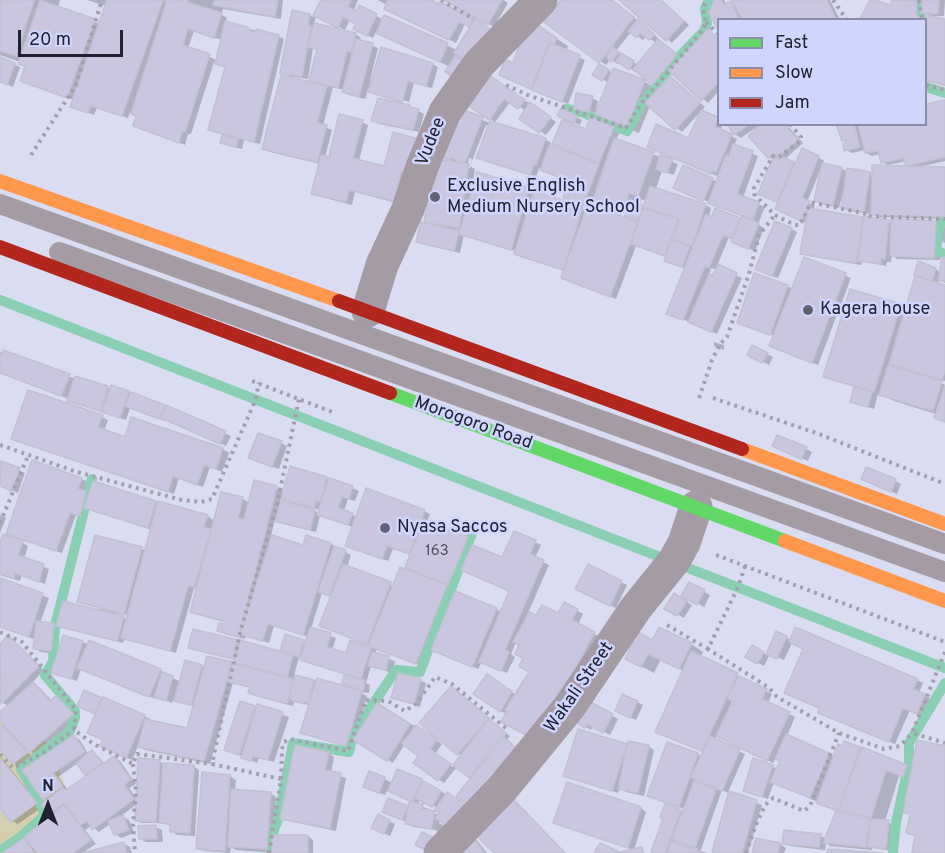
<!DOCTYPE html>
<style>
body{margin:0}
#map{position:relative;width:945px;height:853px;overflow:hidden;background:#daddf2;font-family:Overpass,sans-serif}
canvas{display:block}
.legend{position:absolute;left:717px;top:18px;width:210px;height:108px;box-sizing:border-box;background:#d0d5fd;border:2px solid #8a8dab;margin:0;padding:8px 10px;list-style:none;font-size:18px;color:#202231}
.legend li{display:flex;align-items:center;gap:12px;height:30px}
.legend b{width:30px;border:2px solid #8a8dab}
.north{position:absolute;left:18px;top:775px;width:60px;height:60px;-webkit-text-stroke:4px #d0d5fd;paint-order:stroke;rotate:0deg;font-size:16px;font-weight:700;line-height:24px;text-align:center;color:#202231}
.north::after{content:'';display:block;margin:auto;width:21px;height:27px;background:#202231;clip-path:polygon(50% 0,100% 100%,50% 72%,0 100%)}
.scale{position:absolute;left:18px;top:30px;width:105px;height:27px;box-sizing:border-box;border:3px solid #202231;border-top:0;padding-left:8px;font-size:18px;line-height:21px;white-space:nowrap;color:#202231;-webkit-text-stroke:4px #d0d5fd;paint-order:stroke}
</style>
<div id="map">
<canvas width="945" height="853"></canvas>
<ul class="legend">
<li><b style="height:8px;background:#63d668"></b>Fast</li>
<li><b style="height:8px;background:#ff974d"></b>Slow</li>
<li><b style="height:8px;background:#b3261e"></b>Jam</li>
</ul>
<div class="north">N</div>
<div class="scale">20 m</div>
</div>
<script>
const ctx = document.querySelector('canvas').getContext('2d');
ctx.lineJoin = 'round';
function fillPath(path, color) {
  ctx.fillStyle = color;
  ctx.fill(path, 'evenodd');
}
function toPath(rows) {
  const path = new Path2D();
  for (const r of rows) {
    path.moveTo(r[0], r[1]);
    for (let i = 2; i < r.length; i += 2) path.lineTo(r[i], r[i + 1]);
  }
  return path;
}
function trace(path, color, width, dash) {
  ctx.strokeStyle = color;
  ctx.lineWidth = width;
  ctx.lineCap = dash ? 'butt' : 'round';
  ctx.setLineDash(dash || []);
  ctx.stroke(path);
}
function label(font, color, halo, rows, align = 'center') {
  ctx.font = font + ' Overpass,sans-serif';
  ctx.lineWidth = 5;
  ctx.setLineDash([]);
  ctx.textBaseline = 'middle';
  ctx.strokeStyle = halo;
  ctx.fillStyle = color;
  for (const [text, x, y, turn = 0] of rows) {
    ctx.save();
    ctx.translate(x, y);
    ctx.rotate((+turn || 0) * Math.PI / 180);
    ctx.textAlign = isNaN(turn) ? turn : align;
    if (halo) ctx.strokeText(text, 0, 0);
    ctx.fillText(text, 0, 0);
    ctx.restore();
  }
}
fillPath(toPath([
 [0,709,51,746,70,802,62,853,0,853]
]), '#d4cfaf');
fillPath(toPath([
 [0,0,60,0,58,8,100,24,106,6,87,0,164,0,168,2,169,0,179,0,192,4,186,0,283,0,281,19,223,9,221,14,227,18,225,23,248,38,250,29,278,36,284,39,260,144,244,140,242,149,228,146,222,142,224,135,210,129,226,68,214,62,191,134,188,134,185,145,134,125,138,116,130,112,128,118,97,108,94,115,71,106,74,100,28,83,27,67,20,63,20,62,0,55],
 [194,31,222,40,217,60,188,48],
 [322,0,358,0,353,12,356,13,359,7,384,20,385,17,457,50,471,27,465,24,456,43,391,12,387,5,378,0,428,0,472,20,499,37,459,54,450,67,376,32,373,38,361,32,358,23,350,19,345,30,316,15,314,25,355,34,361,38,360,41,378,48,370,81,432,64,438,67,432,88,414,83,409,102,374,92,374,94,368,90,365,99,349,95,343,92,344,90,333,87,323,126,332,130,325,157,330,159,362,122,368,125,359,161,385,168,421,141,400,204,355,192,352,205,318,196,313,193,320,164,270,152,264,148,292,78,282,72,310,15,314,17],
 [313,48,319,50,309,86,293,79,294,77,308,79],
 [448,0,503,0,508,3,494,27],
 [562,0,611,0,644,25,659,39,658,40,683,59,708,31,714,35,718,39,718,92,708,103,672,72,668,76,676,81,705,107,682,132,650,106,639,133,609,121,595,113,581,112,575,108,592,98,598,101,596,109,598,109,609,83,594,74,600,66,613,73,644,81,656,89,654,95,661,88,636,70,635,72,620,62,618,64,610,59,606,65,546,22],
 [631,32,643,40,646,36,656,43,638,65,616,51],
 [622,0,661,0,689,25,672,43],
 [716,0,724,0,727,5,731,3,737,7,734,0,830,0,840,20,718,20,718,27,711,13],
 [871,0,891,7,916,3,923,7,923,0,945,0,944,16,931,16,930,17,945,21,945,86,926,81,926,22,928,15,922,12,922,20,861,20],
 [537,26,568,46,566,51,585,60,568,104,513,82,501,75,514,64],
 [0,59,20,67,13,87,0,82],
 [494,79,556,122,546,135,521,118,526,111,511,101,495,122,489,118],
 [398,102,408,105,424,114,419,132,379,124,373,120],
 [945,102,945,161,919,167,945,169,945,219,878,217,870,212,870,214,849,211,843,208,844,196,842,196,839,208,821,204,815,201,821,172,820,171,807,202,815,206,813,210,892,223,935,223,943,227,945,226,945,243,941,241,940,260,897,259,892,255,891,262,887,262,886,266,862,261,861,265,808,256,802,253,807,223,783,212,780,202,765,197,773,160,769,157,759,128,758,126,741,138,735,134,729,124,786,124,803,143,785,159,796,165,818,157,824,161,822,164,841,168,848,172,870,173,873,175,912,168,907,165,906,161,888,165,882,162,880,154,872,156,866,153,865,150,852,153,846,150,850,143,843,140,837,124,926,124,926,106],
 [783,152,779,161,776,159],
 [462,111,487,122,545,139,551,143,550,147,578,158,579,155,554,144,563,122,587,131,591,119,614,128,620,131,616,140,678,164,674,175,662,171,656,189,705,205,711,208,709,216,712,218,716,210,742,220,743,216,675,188,684,167,718,182,719,177,649,146,657,126,689,140,701,112,718,119,718,124,723,124,720,131,737,139,734,146,758,156,743,198,765,207,758,224,764,228,755,251,739,245,733,241,734,239,729,237,717,266,742,278,717,334,668,313,686,269,666,260,667,257,636,246,616,299,568,280,563,277,565,271,521,257,515,254,516,251,464,235,460,253,423,244,417,241,422,224,426,224,436,160,466,165,456,160,455,163,444,156],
 [486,125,489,126,478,157,536,177,539,168,571,182,565,197,588,207,587,210,534,192,529,188,478,173,474,188,472,187,475,169,470,166],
 [469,158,472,159,470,168,467,168],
 [593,198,607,206,628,213,625,218,590,206],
 [642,199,647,201,645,207,640,205],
 [632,217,641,220,640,224,630,220],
 [675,223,679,224,673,241,669,240],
 [451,229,462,230,460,234,451,230],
 [711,268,717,270,714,277,709,275],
 [576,117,582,120,580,125,565,118],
 [791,229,797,232,778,278,762,272],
 [805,259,851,278,818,365,777,349,775,336,738,322,787,286,793,289],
 [945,259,945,283,939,279,937,285,945,287,945,381,935,379,945,385,945,422,936,414,894,401,881,394,878,394,874,409,852,401,856,387,825,377,900,305,907,309,924,279,916,274,935,269,941,272],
 [890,363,902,369,889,367],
 [714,342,724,345,724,350,714,346],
 [0,352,76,379,111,389,128,392,166,406,231,436,226,446,166,419,165,421,130,408,126,420,74,403,69,399,0,372],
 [767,354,773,357,769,365,749,355],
 [102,417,108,420,104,431,126,439,132,419,223,449,229,453,222,472,210,467,203,487,179,478,174,494,13,438],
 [281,443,287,446,279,469,256,461],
 [780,449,806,449,812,452,808,461],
 [33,462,82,479,88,482,84,492,90,495,94,483,159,504,207,516,215,521,222,493,243,499,250,503,276,488,284,492,327,478,359,491,355,501,348,499,344,511,357,517,424,511,430,514,427,522,467,538,473,542,471,546,503,559,535,542,541,545,535,558,549,565,528,613,536,617,558,615,565,604,583,614,578,625,600,637,558,714,507,714,500,711,493,679,516,695,531,671,521,645,516,642,511,654,515,657,507,673,482,662,478,669,439,653,496,609,501,612,510,591,462,569,455,587,453,586,422,666,377,649,375,654,395,661,392,673,371,666,366,683,370,685,369,693,359,692,367,696,352,748,302,732,310,706,295,700,293,706,256,696,250,693,251,688,233,683,210,764,145,750,138,746,132,760,108,749,97,714,85,709,85,692,144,716,150,719,149,722,188,729,195,707,174,699,172,703,157,697,156,699,81,669,77,681,53,672,82,642,160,670,166,673,166,675,181,682,201,666,205,668,208,658,245,667,236,660,196,650,190,647,237,641,281,653,286,636,307,643,309,637,274,626,269,643,246,636,245,639,225,634,219,631,227,626,228,623,198,615,192,611,198,589,194,588,176,653,125,638,123,643,60,626,57,654,40,652,35,648,36,640,0,626,0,580,49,598,40,623,57,627,64,602,98,611,99,608,79,601,141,548,146,551,152,530,88,509,86,518,76,515,62,553,17,538,7,533],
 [281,497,294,505,293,506,280,502],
 [310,507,320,510,319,514,310,508],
 [320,516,353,527,352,548,388,561,393,549,412,555,407,567,420,574,419,576,394,586,347,567,351,555,331,544,304,546,271,536,275,519,283,524,316,532],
 [322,593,332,597,327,628,371,646,371,648,347,655,332,650,336,638,311,629],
 [119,613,129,616,128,620,118,614],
 [299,657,308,663,346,674,343,687,294,676],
 [2,463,25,473,18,493,0,486,0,468],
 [895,481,901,484,897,494,869,482],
 [0,515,6,518,0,533],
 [19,541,28,546,24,559,49,569,45,584,22,575,20,581,0,575,0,546],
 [621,582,627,585,616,608,583,592],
 [690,584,710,595,704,607,683,595],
 [674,595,692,605,684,618,666,608],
 [777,633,791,640,917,680,923,683,919,693,931,699,923,716,910,710,895,744,825,716,821,708,805,649,792,643,784,660,770,654,764,666,747,657,752,647,767,655],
 [8,637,44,670,32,683,39,687,52,701,56,697,62,701,78,718,36,755,26,749,32,756,19,767,14,763,0,748,0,727,2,729,6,725,0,718,0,714,8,706,0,701,0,646],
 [653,642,691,644,703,652,701,657,772,694,768,703,795,717,787,736,835,758,860,748,913,770,945,747,945,853,913,853,916,836,908,832,911,815,905,812,911,781,899,776,885,821,894,825,892,851,872,847,872,850,830,846,826,843,825,850,790,846,784,843,821,836,826,839,837,811,774,782,768,799,744,790,772,766,778,769,782,761,776,758,773,763,717,735,715,740,745,754,728,792,762,805,748,853,716,853,730,794,722,790,700,852,702,853,655,853,665,818,680,811,683,813,685,809,655,798,698,754,702,757,704,752,656,732,684,671,661,659,654,673,639,665],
 [733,700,736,702,734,707,730,706],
 [696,778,712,786,712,788,695,783],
 [677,840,698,849,697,851,675,844],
 [420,680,426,683,420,707,392,697],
 [457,692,493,722,444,783,439,780,420,756,405,744,393,763,355,740,377,705,422,730,442,744,435,754,453,767,462,756,458,754],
 [581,699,618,719,610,735,593,726,591,730,577,722],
 [637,702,643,705,636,720,623,714],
 [241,703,257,709,258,706,289,717,274,762,259,758,257,763,232,752],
 [506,733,510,736,507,740,522,753,472,777],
 [74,737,80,740,89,755,92,752,98,756,105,764,114,757,120,761,136,784,129,788,138,800,159,761,166,765,193,766,199,770,195,836,177,835,171,831,172,826,162,823,142,823,136,820,137,804,121,816,129,820,134,833,121,838,115,834,111,823,99,832,91,826,85,830,96,844,82,853,5,853,24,840,32,845,51,816,44,806,18,824,12,821,0,805,0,756,41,806,47,801,44,799,24,770],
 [78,763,88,776,68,790,58,777],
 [626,746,648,746,654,750,644,796,626,792,620,788,618,793,565,775],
 [328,753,334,757,331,773,346,778,336,831,288,821,282,818],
 [370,773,393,783,421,781,453,798,469,808,440,819,439,823,446,827,439,834,436,830,413,827,407,824,407,822,390,815,389,799,410,808,417,803,388,789,385,795,371,790],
 [420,799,438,808,441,813,439,815,428,811,429,809,418,805],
 [203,774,230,776,236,780,235,791,270,793,276,797,274,836,308,836,313,840,313,853,341,853,274,853,236,850,231,847,230,853,204,851,198,848],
 [514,802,520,806,566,853,496,853],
 [641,808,646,812,634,850,554,822],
 [389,821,395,824,390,836,379,831],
 [156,827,162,830,163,842,146,842,140,839],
 [476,839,487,853,458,853],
 [758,840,780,844,786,848,784,853,789,853,754,853],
 [124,844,130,847,132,853,88,853]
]), '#0003');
trace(toPath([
 [917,0,921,20],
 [926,87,945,93],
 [566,109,581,112,627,131,642,104,678,58,704,31,707,23,705,8,709,0],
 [945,221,941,222,939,228,936,251,945,254],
 [0,300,945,668],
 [0,851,23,835,45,815,39,800,21,769,69,732,75,718,75,711,45,675,53,661,55,626,92,479],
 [271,853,272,835,278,820,293,743,349,752,352,740,369,710,396,670,420,672,471,536],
 [893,853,896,822,909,763,909,743,945,683]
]), '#8acfb4', 10);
const building = toPath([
 [0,0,34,0,16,56,0,51,0,0],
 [40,0,95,19,67,98,20,81,25,66,18,64,40,0],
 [107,0,163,0,122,116,91,106,88,113,70,107,107,0],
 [167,0,181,0,222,13,214,38,188,29,183,45,210,54,185,132,182,131,179,143,133,126,136,116,131,114,167,0],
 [215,0,278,0,275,17,213,5,215,0],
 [321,0,351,0,348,7,356,11,359,5,377,14,367,36,353,29,356,24,343,17,338,28,313,15,321,0],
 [388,0,431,0,439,4,440,2,473,18,469,27,459,22,449,40,384,9,388,0],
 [444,0,502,0,488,25,444,0],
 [561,0,612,0,634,17,599,63,544,22,561,0],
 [619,0,661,0,684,21,666,41,619,0],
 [714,0,721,0,724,5,731,1,739,20,718,20,718,30,709,13,714,0],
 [732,0,827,0,836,20,742,20,732,0],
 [870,0,876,0,890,5,892,0,917,1,916,15,920,17,919,20,859,20,870,0],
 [922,0,939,0,938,14,921,13,922,0],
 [292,10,310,14,308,26,311,26,302,77,280,73,292,10],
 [384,15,448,43,440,62,376,33,384,15],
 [926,15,945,19,945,85,926,80,926,15],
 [475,19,494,32,473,65,454,53,475,19],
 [638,19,655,35,649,40,640,33,636,38,628,31,638,19],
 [225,21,248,27,248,30,256,32,257,29,279,35,254,142,208,130,225,67,215,64,225,21],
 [314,23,356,33,351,52,347,51,338,88,309,81,317,49,308,47,314,23],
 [536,24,557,38,554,44,549,42,531,89,499,75,505,60,513,63,519,46,521,47,526,35,536,24],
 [708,29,718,39,718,83,701,101,669,71,708,29],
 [356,39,373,43,359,97,342,92,356,39],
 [658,39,677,54,652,85,633,69,658,39],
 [550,43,580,55,562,102,532,90,550,43],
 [381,47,433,63,426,86,408,81,402,102,368,92,381,47],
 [613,47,619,52,611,62,606,57,613,47],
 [621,53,634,61,629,70,616,61,621,53],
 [455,56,472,65,463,82,445,72,455,56],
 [0,57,15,63,7,85,0,82,0,57],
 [599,64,609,70,602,81,592,75,599,64],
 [613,68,645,80,627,127,595,114,613,68],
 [488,74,525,100,518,109,504,99,489,120,466,104,488,74],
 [281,75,327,86,317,123,327,125,317,162,262,149,281,75],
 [670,76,700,103,675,130,645,103,670,76],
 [576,93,593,96,589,112,574,109,576,93],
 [378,98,410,105,410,107,419,109,413,130,371,121,378,98],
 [945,100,945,157,906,166,903,158,881,163,878,151,865,153,858,124,926,124,926,104,945,100],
 [530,102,551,117,539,133,519,119,530,102],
 [561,108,577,116,574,123,557,116,561,108],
 [461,109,483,117,465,163,450,158,449,160,442,157,461,109],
 [701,110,718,117,715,127,732,134,716,172,713,170,711,174,647,147,656,124,688,138,701,110],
 [339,114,363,120,353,158,384,166,393,132,422,140,413,175,401,172,394,201,349,190,346,202,311,194,321,155,329,157,339,114],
 [590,117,614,127,599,163,552,144,562,120,586,129,590,117],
 [490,121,546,138,536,165,534,164,530,175,476,158,490,121],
 [727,124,750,124,734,135,727,124],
 [761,124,784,124,798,140,777,158,773,153,768,158,748,136,761,124],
 [836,124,854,124,860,147,844,151,843,144,846,143,845,140,842,141,836,124],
 [222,135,238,139,236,147,220,143,222,135],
 [614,138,654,152,638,196,629,193,623,210,593,200,614,138],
 [733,144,753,151,737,194,759,202,753,220,708,203,726,155,729,156,733,144],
 [549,145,599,164,583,205,563,198,569,181,540,170,549,145],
 [802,148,819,156,802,198,810,201,801,221,775,209,802,148],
 [660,155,673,159,667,173,656,169,660,155],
 [780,156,794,162,777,202,758,194,773,157,779,159,780,156],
 [435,159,469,164,459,228,424,222,435,159],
 [822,163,842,167,833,205,814,201,822,163],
 [683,165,713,178,703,201,673,188,683,165],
 [872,165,945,167,945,217,871,215,872,165],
 [847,168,870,172,864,212,841,208,847,168],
 [477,172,529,187,511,250,459,234,477,172],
 [650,186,706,204,692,246,673,239,679,219,643,207,650,186],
 [534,191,583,207,563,270,514,254,534,191],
 [631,201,643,205,638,221,625,216,631,201],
 [588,204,638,222,610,297,561,278,588,204],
 [643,208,678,219,665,256,631,244,643,208],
 [715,208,740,218,732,239,723,235,709,268,705,266,683,320,666,314,706,214,712,216,715,208],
 [808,208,863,217,856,263,800,254,808,208],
 [742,216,759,223,748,249,731,242,742,216],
 [864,216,889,220,885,259,881,259,881,264,858,261,864,216],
 [891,219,936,221,934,258,890,256,891,219],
 [775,221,792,228,772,276,755,269,775,221],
 [421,222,459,231,454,251,416,242,421,222],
 [671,239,690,246,682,267,664,261,671,239],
 [804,257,846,273,812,363,769,346,804,257],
 [942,257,945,257,945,281,938,281,942,257],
 [918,261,936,268,932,281,914,275,918,261],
 [718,264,737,273,711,332,688,322,709,274,713,275,718,264],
 [754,273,788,285,770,335,737,323,754,273],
 [915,276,945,285,945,370,942,380,889,364,915,276],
 [850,289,901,304,874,392,823,377,850,289],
 [752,345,768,353,762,363,747,355,752,345],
 [3,350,70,374,61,396,0,373,0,356,3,350],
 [888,365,942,381,933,411,879,395,888,365],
 [75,376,108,386,101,411,67,401,75,376],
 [111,385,129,391,120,418,102,412,111,385],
 [945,385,945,422,934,418,945,385],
 [854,387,872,392,868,407,850,402,854,387],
 [28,390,103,415,98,427,125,437,131,417,223,448,216,469,204,465,197,485,173,476,168,492,11,439,28,390],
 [131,392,165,405,159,419,125,406,131,392],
 [166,405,226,431,220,444,161,418,166,405],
 [258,433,282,441,272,467,248,458,258,433],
 [777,435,807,447,801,459,772,446,777,435],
 [32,460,82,478,78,489,86,491,80,516,70,513,56,551,6,534,32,460],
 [1,461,20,468,11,491,0,486,1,461],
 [290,466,327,477,320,502,316,501,314,508,281,499,290,466],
 [866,467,896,479,891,492,861,479,866,467],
 [329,478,353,486,349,499,342,497,338,508,353,513,348,525,317,515,329,478],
 [254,480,277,486,239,637,217,631,219,623,226,624,227,622,190,612,221,492,243,497,238,518,244,519,254,480],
 [93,481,156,501,148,528,84,508,93,481],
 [366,488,425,510,409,554,387,546,382,559,345,546,366,488],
 [158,501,208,515,204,527,211,529,194,587,188,586,170,651,121,638,158,501],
 [281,501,315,510,310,530,275,521,281,501],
 [424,520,468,537,448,585,405,567,424,520],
 [514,531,536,540,530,554,544,560,505,650,509,652,501,671,479,662,509,591,461,570,472,545,502,557,514,531],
 [3,534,23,541,18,555,44,564,39,582,15,573,14,578,0,574,0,542,3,534],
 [95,535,142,547,124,614,77,602,95,535],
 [272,535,303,545,306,535,331,543,303,635,268,624,262,641,240,634,272,535],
 [334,546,346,550,329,596,318,592,334,546],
 [343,564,391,582,367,644,319,626,343,564],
 [588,564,622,581,610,606,575,589,588,564],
 [400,567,447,585,416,664,368,646,400,567],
 [0,578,43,593,29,637,0,627,0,578],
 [689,582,705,590,697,605,681,596,689,582],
 [455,591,497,608,472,667,431,650,455,591],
 [674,593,687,601,677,616,664,609,674,593],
 [63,601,124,616,117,641,56,626,63,601],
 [564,602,578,609,572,620,595,632,551,712,530,737,501,722,507,711,505,710,529,672,519,666,523,658,515,654,519,645,513,642,529,612,536,615,542,605,558,613,564,602],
 [36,621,54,623,51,651,33,649,36,621],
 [310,627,331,633,327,647,346,653,350,640,371,647,361,679,300,660,310,627],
 [659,627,692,643,679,669,648,654,641,667,625,659,638,632,652,640,659,627],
 [795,627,918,679,913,689,925,694,917,714,903,708,889,742,818,713,819,708,784,693,803,649,789,642,795,627],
 [193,629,238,640,233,659,188,648,193,629],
 [776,631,787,636,777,659,766,654,776,631],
 [285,634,304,640,299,657,280,651,285,634],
 [8,635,39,666,1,704,0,644,8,635],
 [63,635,83,641,71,679,51,673,63,635],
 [89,640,161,669,149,697,77,668,89,640],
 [240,640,293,655,287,677,234,662,240,640],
 [752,645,764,652,757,664,745,657,752,645],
 [691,651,738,673,702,751,655,732,691,651],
 [372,652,389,656,386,670,368,666,372,652],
 [207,656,232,662,204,761,138,747,145,719,187,728,207,656],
 [185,660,202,665,191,705,174,701,185,660],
 [233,663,294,679,287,704,248,693,250,687,228,682,233,663],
 [162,672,173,676,166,701,154,697,162,672],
 [398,673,421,679,414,704,391,698,398,673],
 [487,674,512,691,500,712,473,694,487,674],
 [295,675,314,680,308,703,304,701,304,704,291,700,292,698,289,698,295,675],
 [344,675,365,680,363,690,342,684,344,675],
 [739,676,767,689,762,699,790,712,767,761,716,736,731,704,733,705,734,702,727,698,739,676],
 [317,678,362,691,346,746,300,733,317,678],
 [33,682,50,701,56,696,73,714,29,753,0,721,0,712,33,682],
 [451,686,489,718,457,755,419,723,451,686],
 [84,690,102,698,95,714,77,706,84,690],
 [622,694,638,701,630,718,615,711,622,694],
 [103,697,145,715,126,758,100,746,103,740,87,733,103,697],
 [581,697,613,714,603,733,587,724,585,728,575,722,581,697],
 [240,701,255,706,239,755,224,750,240,701],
 [377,703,410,724,387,761,353,740,377,703],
 [257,704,283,712,268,760,253,756,251,761,241,758,257,704],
 [489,719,505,732,469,778,453,765,489,719],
 [3,725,27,753,13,764,0,750,0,728,3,725],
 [416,725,437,739,430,749,451,764,438,781,413,763,418,756,402,744,416,725],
 [578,729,627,744,612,791,563,776,578,729],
 [786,734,829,753,810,798,770,782,780,761,775,759,786,734],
 [74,735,85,752,53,773,63,786,43,800,22,770,74,735],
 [710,736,740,750,722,791,691,777,710,736],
 [504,737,517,749,472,808,456,796,504,737],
 [917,740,945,746,945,853,912,853,915,835,906,833,910,814,903,813,917,740],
 [628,741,649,745,638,793,618,789,628,741],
 [844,741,860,747,838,811,816,803,838,744,842,746,844,741],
 [667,742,698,753,679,807,647,796,667,742],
 [295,745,329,752,325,770,341,773,330,828,280,819,295,745],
 [862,747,907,765,903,777,886,770,871,818,838,811,862,747],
 [92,750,102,763,85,775,76,763,92,750],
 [114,756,131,780,124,785,134,799,92,830,87,821,81,825,64,803,49,815,41,804,63,788,66,790,114,756],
 [0,758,37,803,11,822,0,808,0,758],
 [138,758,160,760,156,822,135,821,138,758],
 [753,758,773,765,762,797,743,791,753,758],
 [163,763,194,765,190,833,170,832,170,824,159,823,163,763],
 [397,769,422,779,412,802,388,791,397,769],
 [369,771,385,777,379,793,363,787,369,771],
 [202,772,230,775,225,851,196,849,202,772],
 [423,781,441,791,432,807,415,798,423,781],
 [694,781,716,789,695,848,672,839,694,781],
 [567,782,641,807,628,848,553,823,567,782],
 [231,789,271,792,267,849,228,847,231,789],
 [729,791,757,800,742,853,715,853,712,852,729,791],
 [447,792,464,804,448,827,435,818,439,813,435,810,447,792],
 [388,798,408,806,402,820,382,812,388,798],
 [514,800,565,853,494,853,477,836,514,800],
 [409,802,423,804,422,809,435,811,431,829,405,824,409,802],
 [665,804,681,810,665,853,653,853,651,852,663,818,660,817,665,804],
 [64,805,91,840,73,853,37,853,24,837,64,805],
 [836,811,870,818,866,847,823,843,836,811],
 [378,814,390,820,384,834,371,828,378,814],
 [123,815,129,830,114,835,108,821,123,815],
 [871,819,889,820,886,849,868,847,871,819],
 [156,825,157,839,139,839,138,826,156,825],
 [784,830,821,834,819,847,782,844,784,830],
 [422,832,434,838,428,851,415,845,422,832],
 [470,834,484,852,484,853,456,853,470,834],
 [272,835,308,835,308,853,272,853,272,835],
 [24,838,34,853,2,853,24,838],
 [756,838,780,843,778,853,752,853,756,838],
 [671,841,706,853,667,853,671,841],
 [124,842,127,853,82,853,124,842],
 [600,843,620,852,642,847,644,853,594,853,600,843],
 [828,849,883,853,827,853,828,849]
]);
fillPath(building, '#cbc6e0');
trace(building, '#c2c1d2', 1.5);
trace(toPath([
 [441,0,474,19],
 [833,0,847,20],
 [919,0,922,20],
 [706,22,718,34],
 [506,85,530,96,626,128,640,105,703,30,706,22,703,10,706,0],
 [926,85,945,90],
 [790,124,801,137,801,140,778,158,773,156,754,188,754,194,775,215,795,225,800,225,810,204,814,203,867,214,867,216,945,219],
 [31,155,76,85,102,0],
 [252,381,335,413],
 [699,398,712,360,720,344,727,337,749,274,759,235,775,215],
 [713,398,819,434,945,484],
 [0,445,77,472,182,500,201,502,212,499,255,401,259,383],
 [0,523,28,456],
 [716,555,945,642],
 [745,566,738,587,708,649,768,687,777,697,839,733,884,749,900,746,912,733],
 [667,625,708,649],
 [0,632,22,642,76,710,74,730,94,744,133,764,137,754,212,764],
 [945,652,912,733,945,743],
 [0,754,13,768,41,754,74,730],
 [133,764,136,791,133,824,135,853],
 [281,779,212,764,240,633,278,500,299,399],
 [269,853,281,779,282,749,284,742,290,739,348,751,366,700,388,701,405,711,416,704,435,677,452,684,507,729],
 [746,853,755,827,765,805,773,798,804,811,810,806,839,733]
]), '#a39fab', 4, [3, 4.5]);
trace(toPath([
 [0,204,945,544],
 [59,252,945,572]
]), '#a59ba5', 20);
trace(toPath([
 [368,311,382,265,408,209,422,167,445,112,479,64,541,0],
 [440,853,502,789,570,706,636,608,674,561,684,543,696,507]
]), '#a59ba5', 33);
trace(toPath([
 [390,393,785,541]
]), '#63d668', 14);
trace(toPath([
 [0,181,339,301],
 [742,449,945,524],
 [785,541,945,601]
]), '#ff974d', 14);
trace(toPath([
 [0,247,390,393],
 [339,301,742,449]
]), '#b3261e', 14);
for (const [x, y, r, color] of [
 [435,197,6,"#616375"],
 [808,310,6,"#616375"],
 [385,528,6,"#616375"]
]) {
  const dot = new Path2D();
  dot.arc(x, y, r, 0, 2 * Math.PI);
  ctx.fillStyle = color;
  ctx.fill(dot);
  trace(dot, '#d0d5fd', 2);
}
label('15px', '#4e4e60', null, [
 ["163",437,552]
]);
label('18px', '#202231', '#d0d5fd', [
 ["Vudee",432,142,-68],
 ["Morogoro Road",473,424,20],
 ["Wakali Street",580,688,-55]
]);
label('18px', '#202231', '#d0d5fd', [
 ["Exclusive English",447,187],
 ["Medium Nursery School",447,208],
 ["Kagera house",820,310],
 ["Nyasa Saccos",397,528]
], 'left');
</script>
